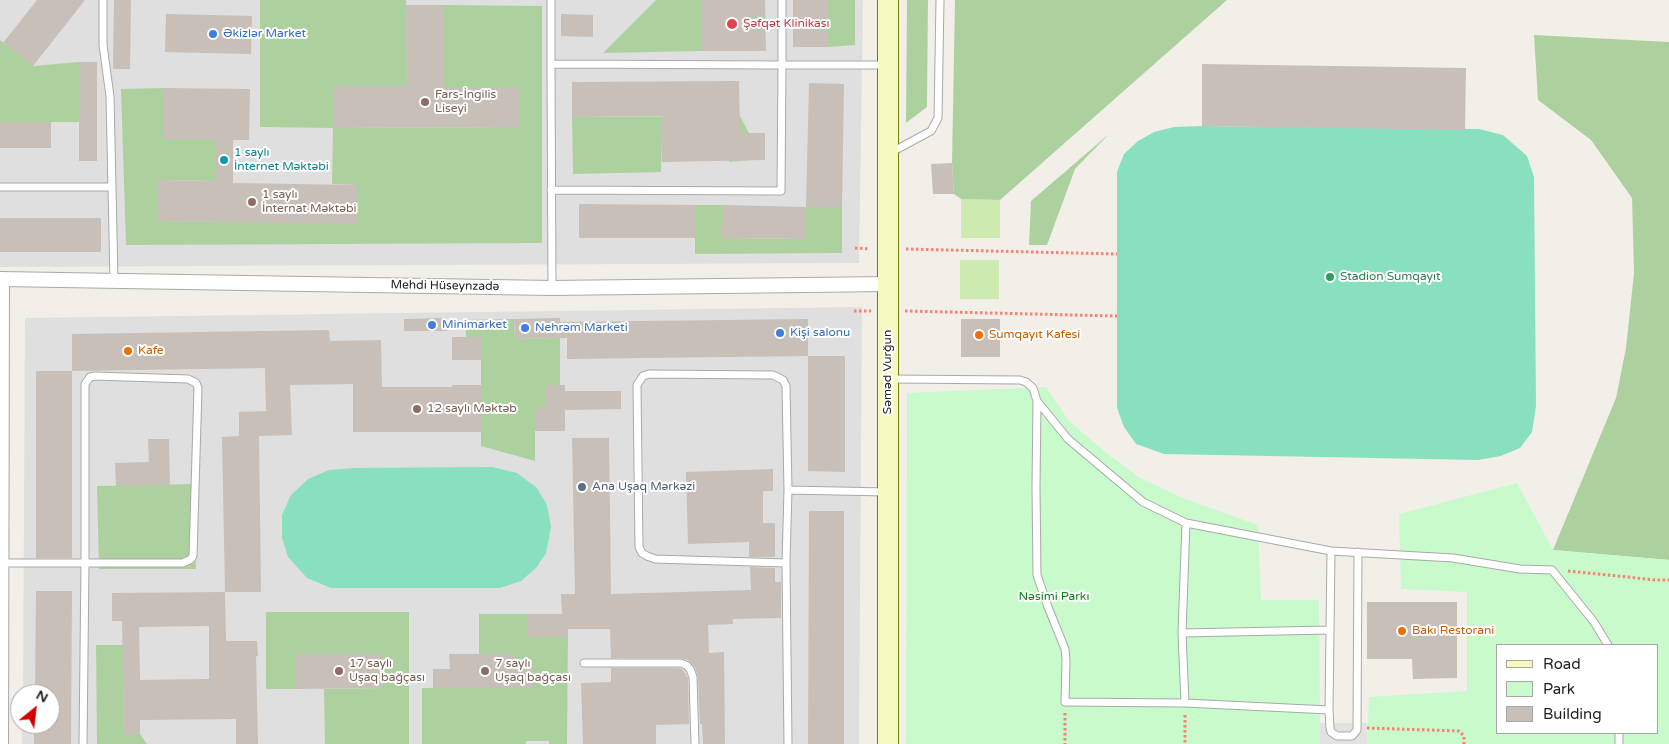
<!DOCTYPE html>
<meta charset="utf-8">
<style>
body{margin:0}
#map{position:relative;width:1669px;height:744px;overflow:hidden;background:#f2efe9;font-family:"Varela Round",sans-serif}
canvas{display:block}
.legend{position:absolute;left:1496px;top:644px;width:162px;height:90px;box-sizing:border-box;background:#fff;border:1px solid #a7a7a7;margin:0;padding:6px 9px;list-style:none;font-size:15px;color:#222}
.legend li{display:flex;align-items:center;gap:10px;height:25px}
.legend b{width:25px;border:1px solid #a7a7a7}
.north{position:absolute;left:10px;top:684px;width:50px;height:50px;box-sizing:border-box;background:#fff;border:1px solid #a7a7a7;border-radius:50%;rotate:29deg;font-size:14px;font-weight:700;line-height:20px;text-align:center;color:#222}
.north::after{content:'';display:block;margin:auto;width:18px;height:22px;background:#d40000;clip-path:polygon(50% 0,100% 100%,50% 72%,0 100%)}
</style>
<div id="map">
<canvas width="1669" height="744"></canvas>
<ul class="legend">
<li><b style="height:6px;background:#f7fabf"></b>Road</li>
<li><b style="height:14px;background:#c8facc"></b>Park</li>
<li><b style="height:14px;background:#c7bfb8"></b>Building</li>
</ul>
<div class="north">N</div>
</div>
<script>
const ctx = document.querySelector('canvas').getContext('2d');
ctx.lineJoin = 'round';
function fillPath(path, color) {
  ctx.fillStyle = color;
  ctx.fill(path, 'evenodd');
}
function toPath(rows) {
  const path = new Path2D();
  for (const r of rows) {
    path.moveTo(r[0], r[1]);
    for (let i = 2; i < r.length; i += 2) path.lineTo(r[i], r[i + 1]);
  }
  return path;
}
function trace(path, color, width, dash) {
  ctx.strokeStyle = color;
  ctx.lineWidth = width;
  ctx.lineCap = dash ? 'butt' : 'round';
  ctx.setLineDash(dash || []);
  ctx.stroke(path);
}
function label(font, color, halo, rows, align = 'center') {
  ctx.font = font + ' "Varela Round",sans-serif';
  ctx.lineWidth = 4;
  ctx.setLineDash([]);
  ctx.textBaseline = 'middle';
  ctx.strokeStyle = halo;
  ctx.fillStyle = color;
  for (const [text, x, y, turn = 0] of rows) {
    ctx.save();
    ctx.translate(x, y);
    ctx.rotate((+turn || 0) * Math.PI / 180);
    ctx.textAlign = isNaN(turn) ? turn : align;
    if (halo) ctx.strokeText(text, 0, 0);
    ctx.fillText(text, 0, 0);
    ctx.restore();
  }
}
fillPath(toPath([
 [0,0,863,0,859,263,0,267],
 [862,307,859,744,22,744,22,724,50,724,50,694,23,694,25,318]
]), '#e0dfdf');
fillPath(toPath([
 [961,199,1000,200,1000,238,961,238],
 [960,260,999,260,999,299,960,299]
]), '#cdebb0');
fillPath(toPath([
 [260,0,406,0,407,86,333,87,334,128,520,127,520,88,444,88,444,5,542,6,542,243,126,245,121,89,164,88,164,140,216,140,216,181,158,180,158,221,357,223,357,185,332,184,333,128,260,127],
 [656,0,701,0,701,51,603,53],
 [828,0,855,0,855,45,828,47],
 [907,0,928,0,927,107,906,123],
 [955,0,1227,0,1000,200,961,199,954,194,952,163],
 [1534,35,1669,42,1669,560,1553,550,1616,398,1626,348,1634,273,1632,198,1591,140,1538,100],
 [0,40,33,66,79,62,79,122,0,122],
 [740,116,749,133,749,160,729,162,729,138,662,138,661,172,573,174,572,117],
 [1109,134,1075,169,1047,245,1029,245,1031,201],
 [695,205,723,205,723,238,806,239,806,207,842,207,842,253,695,254],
 [514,319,515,339,560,338,560,385,546,407,535,407,535,461,481,446,481,337,466,337,465,320],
 [192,484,196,569,99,569,97,486],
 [266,612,409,612,409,744,325,744,324,689,382,688,382,654,295,654,295,689,266,689],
 [479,614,527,614,527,637,568,637,567,744,549,744,549,741,526,741,526,744,422,744,422,688,533,688,533,669,516,669,516,654,479,654],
 [96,645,123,645,124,734,140,734,147,744,97,744]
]), '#add19e');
fillPath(toPath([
 [1046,387,1069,421,1105,452,1140,478,1185,499,1258,525,1261,600,1319,600,1320,744,906,744,907,393],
 [1517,483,1553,550,1669,560,1669,744,1367,744,1369,697,1467,691,1467,592,1401,589,1399,514],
 [1498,645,1658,645,1658,733,1498,733]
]), '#c8facc');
fillPath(toPath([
 [1202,126,1479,129,1503,135,1527,156,1534,177,1536,406,1532,432,1520,448,1501,456,1478,460,1164,454,1136,444,1124,427,1117,408,1117,172,1124,154,1138,141,1154,132,1174,127],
 [492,467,517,473,537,488,547,505,551,527,546,553,536,568,521,581,500,588,331,588,307,578,288,557,282,538,282,515,291,495,308,479,329,470,354,468]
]), '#88e0be');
fillPath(toPath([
 [1320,723,1367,723,1367,744,1320,744]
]), '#e2e2e2');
fillPath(toPath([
 [37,0,85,0,33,66,3,43],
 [114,0,131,0,130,69,113,69],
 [701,0,765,0,766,51,701,51],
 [793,0,828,0,828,47,793,47],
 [406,5,444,5,444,88,520,88,520,127,333,128,333,86,407,86],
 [166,14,252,16,251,54,165,52],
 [561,14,593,15,593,37,561,36],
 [79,62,97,62,97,161,79,161],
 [1202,64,1466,68,1465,130,1202,126],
 [739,81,740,133,765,133,765,160,662,162,662,116,572,117,572,82],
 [809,83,844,84,842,207,806,207],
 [164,88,250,89,249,140,233,140,233,183,357,185,357,224,158,221,158,180,216,181,216,140,164,140],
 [0,122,51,122,51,148,0,148],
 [952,163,954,194,933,194,931,164],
 [579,204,695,205,695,238,579,238],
 [723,205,806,207,806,239,722,238],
 [0,218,101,218,101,252,0,252],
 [447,318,447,331,404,331,404,319],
 [560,318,560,322,808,319,808,356,567,359,567,338,515,339,514,319],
 [961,319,1000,319,1000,357,961,357],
 [329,330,330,341,381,340,382,387,452,387,452,385,481,385,481,432,353,432,353,384,290,385,292,435,259,436,261,592,225,592,222,437,239,436,239,412,266,411,265,368,72,371,72,334],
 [452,337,481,337,481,360,452,360],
 [808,356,845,356,845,472,808,471],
 [36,371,72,371,72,558,36,558],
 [546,385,565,385,565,391,621,391,621,409,565,410,565,431,535,431,535,407,546,407],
 [572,438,609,438,611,594,751,590,750,567,775,568,775,582,781,582,781,618,733,619,733,624,708,625,709,653,724,652,725,744,703,744,702,724,700,724,698,677,695,667,688,660,680,658,611,658,610,629,568,629,568,637,527,637,527,614,562,614,561,594,575,594],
 [148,439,169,439,170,485,116,486,115,463,149,462],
 [773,469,773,491,763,491,763,523,775,523,775,557,749,557,749,542,688,544,686,472],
 [809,511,844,511,844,744,808,744],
 [36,591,72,591,71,744,34,744,34,724,50,724,50,694,35,694],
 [225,592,226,641,257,641,258,656,256,656,258,744,236,744,236,719,140,720,140,734,124,735,122,621,112,621,112,593],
 [209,626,209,679,140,680,139,627],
 [1367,602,1457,602,1457,678,1413,679,1412,659,1367,659],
 [295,654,382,654,382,688,295,689],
 [449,654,516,654,516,669,533,669,533,688,433,688,433,669,450,669],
 [611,668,679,668,683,670,688,678,689,724,656,725,656,744,583,744,581,683,611,682]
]), '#c7bfb8');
const lane = toPath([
 [103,0,103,45,110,96,114,281],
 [551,0,551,64,782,65,781,191,551,190],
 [782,0,782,65,887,65],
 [551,64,552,288],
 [890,153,931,131,938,118,940,0],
 [0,187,112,187],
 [891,379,1020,380,1026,382,1033,388,1037,401,1068,439,1143,502,1186,523,1331,551,1453,558,1520,569,1552,570,1594,622,1608,645],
 [1037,401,1036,487,1037,575,1048,607,1065,649,1066,660,1065,702,1185,703],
 [788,490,887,492],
 [1186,523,1182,633,1185,703,1329,710],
 [1331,551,1329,710,1330,728,1331,732,1337,736,1352,736,1357,730,1358,552],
 [0,563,183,563,191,559,193,556,198,388,196,383,188,379,95,376,90,377,85,384,85,563,83,744],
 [786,563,655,559,647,556,642,553,639,547,637,385,643,376,649,374,773,375,783,380,786,386,788,490,786,563,788,744],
 [1182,633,1329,630],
 [584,663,680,663,686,665,690,669,693,677,695,744],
 [1619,733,1619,744]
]);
const street = toPath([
 [0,279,552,288,888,284],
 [1,744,2,279]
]);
const secondary = toPath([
 [888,744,888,0]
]);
trace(lane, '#a9a9a9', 9);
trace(street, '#a9a9a9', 16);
trace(secondary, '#707d05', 22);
trace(toPath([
 [855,248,870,249],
 [906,249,1117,254],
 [854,311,871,311],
 [905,311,1117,316],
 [1568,571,1656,580,1669,580],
 [1065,713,1065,744],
 [1185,715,1185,744],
 [1367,728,1459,731,1464,736,1464,744]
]), '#fa8072', 3, [2.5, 2.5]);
trace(lane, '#fff', 7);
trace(street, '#fff', 14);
trace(secondary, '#f7fabf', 20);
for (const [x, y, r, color] of [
 [732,24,6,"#e0444e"],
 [213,34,5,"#3f7fe0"],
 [425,102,5,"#8d6e63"],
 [224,160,5,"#0f9aa8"],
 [252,202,5,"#8d6e63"],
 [1330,277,5,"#2e9e5b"],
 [432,325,5,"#3f7fe0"],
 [525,328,5,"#3f7fe0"],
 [780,333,5,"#3f7fe0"],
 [979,335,5,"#e8710a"],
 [128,351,5,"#e8710a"],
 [417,409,5,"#8d6e63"],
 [582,487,5,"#5c6f8a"],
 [1402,631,5,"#e8710a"],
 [339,671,5,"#8d6e63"],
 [485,671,5,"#8d6e63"]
]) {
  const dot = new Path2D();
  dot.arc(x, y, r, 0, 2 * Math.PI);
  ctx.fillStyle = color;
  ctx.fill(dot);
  trace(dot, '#fff', 2);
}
label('12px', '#be3a42', '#fff', [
 ["Şəfqət Klinikası",743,24]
], 'left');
label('12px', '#366cbe', '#fff', [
 ["Əkizlər Market",223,34],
 ["Minimarket",442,325],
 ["Nehrəm Marketi",535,328],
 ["Kişi salonu",790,333]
], 'left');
label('12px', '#785e54', '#fff', [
 ["Fars-İngilis",435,95],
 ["Liseyi",435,109],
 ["1 saylı",262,195],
 ["İnternat Məktəbi",262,209],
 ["12 saylı Məktəb",427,409],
 ["17 saylı",349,664],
 ["Uşaq bağçası",349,678],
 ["7 saylı",495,664],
 ["Uşaq bağçası",495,678]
], 'left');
label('12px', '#0d838f', '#fff', [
 ["1 saylı",234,153],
 ["İnternet Məktəbi",234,167]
], 'left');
label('12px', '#27864d', '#fff', [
 ["Stadion Sumqayıt",1340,277]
], 'left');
label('12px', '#222', '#fff', [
 ["Mehdi Hüseynzadə",445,286,1],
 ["Səməd Vurğun",888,372,-90]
]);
label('12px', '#c56008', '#fff', [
 ["Sumqayıt Kafesi",989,335],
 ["Kafe",138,351],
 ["Bakı Restorani",1412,631]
], 'left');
label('12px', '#4e5e75', '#fff', [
 ["Ana Uşaq Mərkəzi",592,487]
], 'left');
label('12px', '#0c8416', '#fff', [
 ["Nəsimi Parkı",1054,597]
]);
</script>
